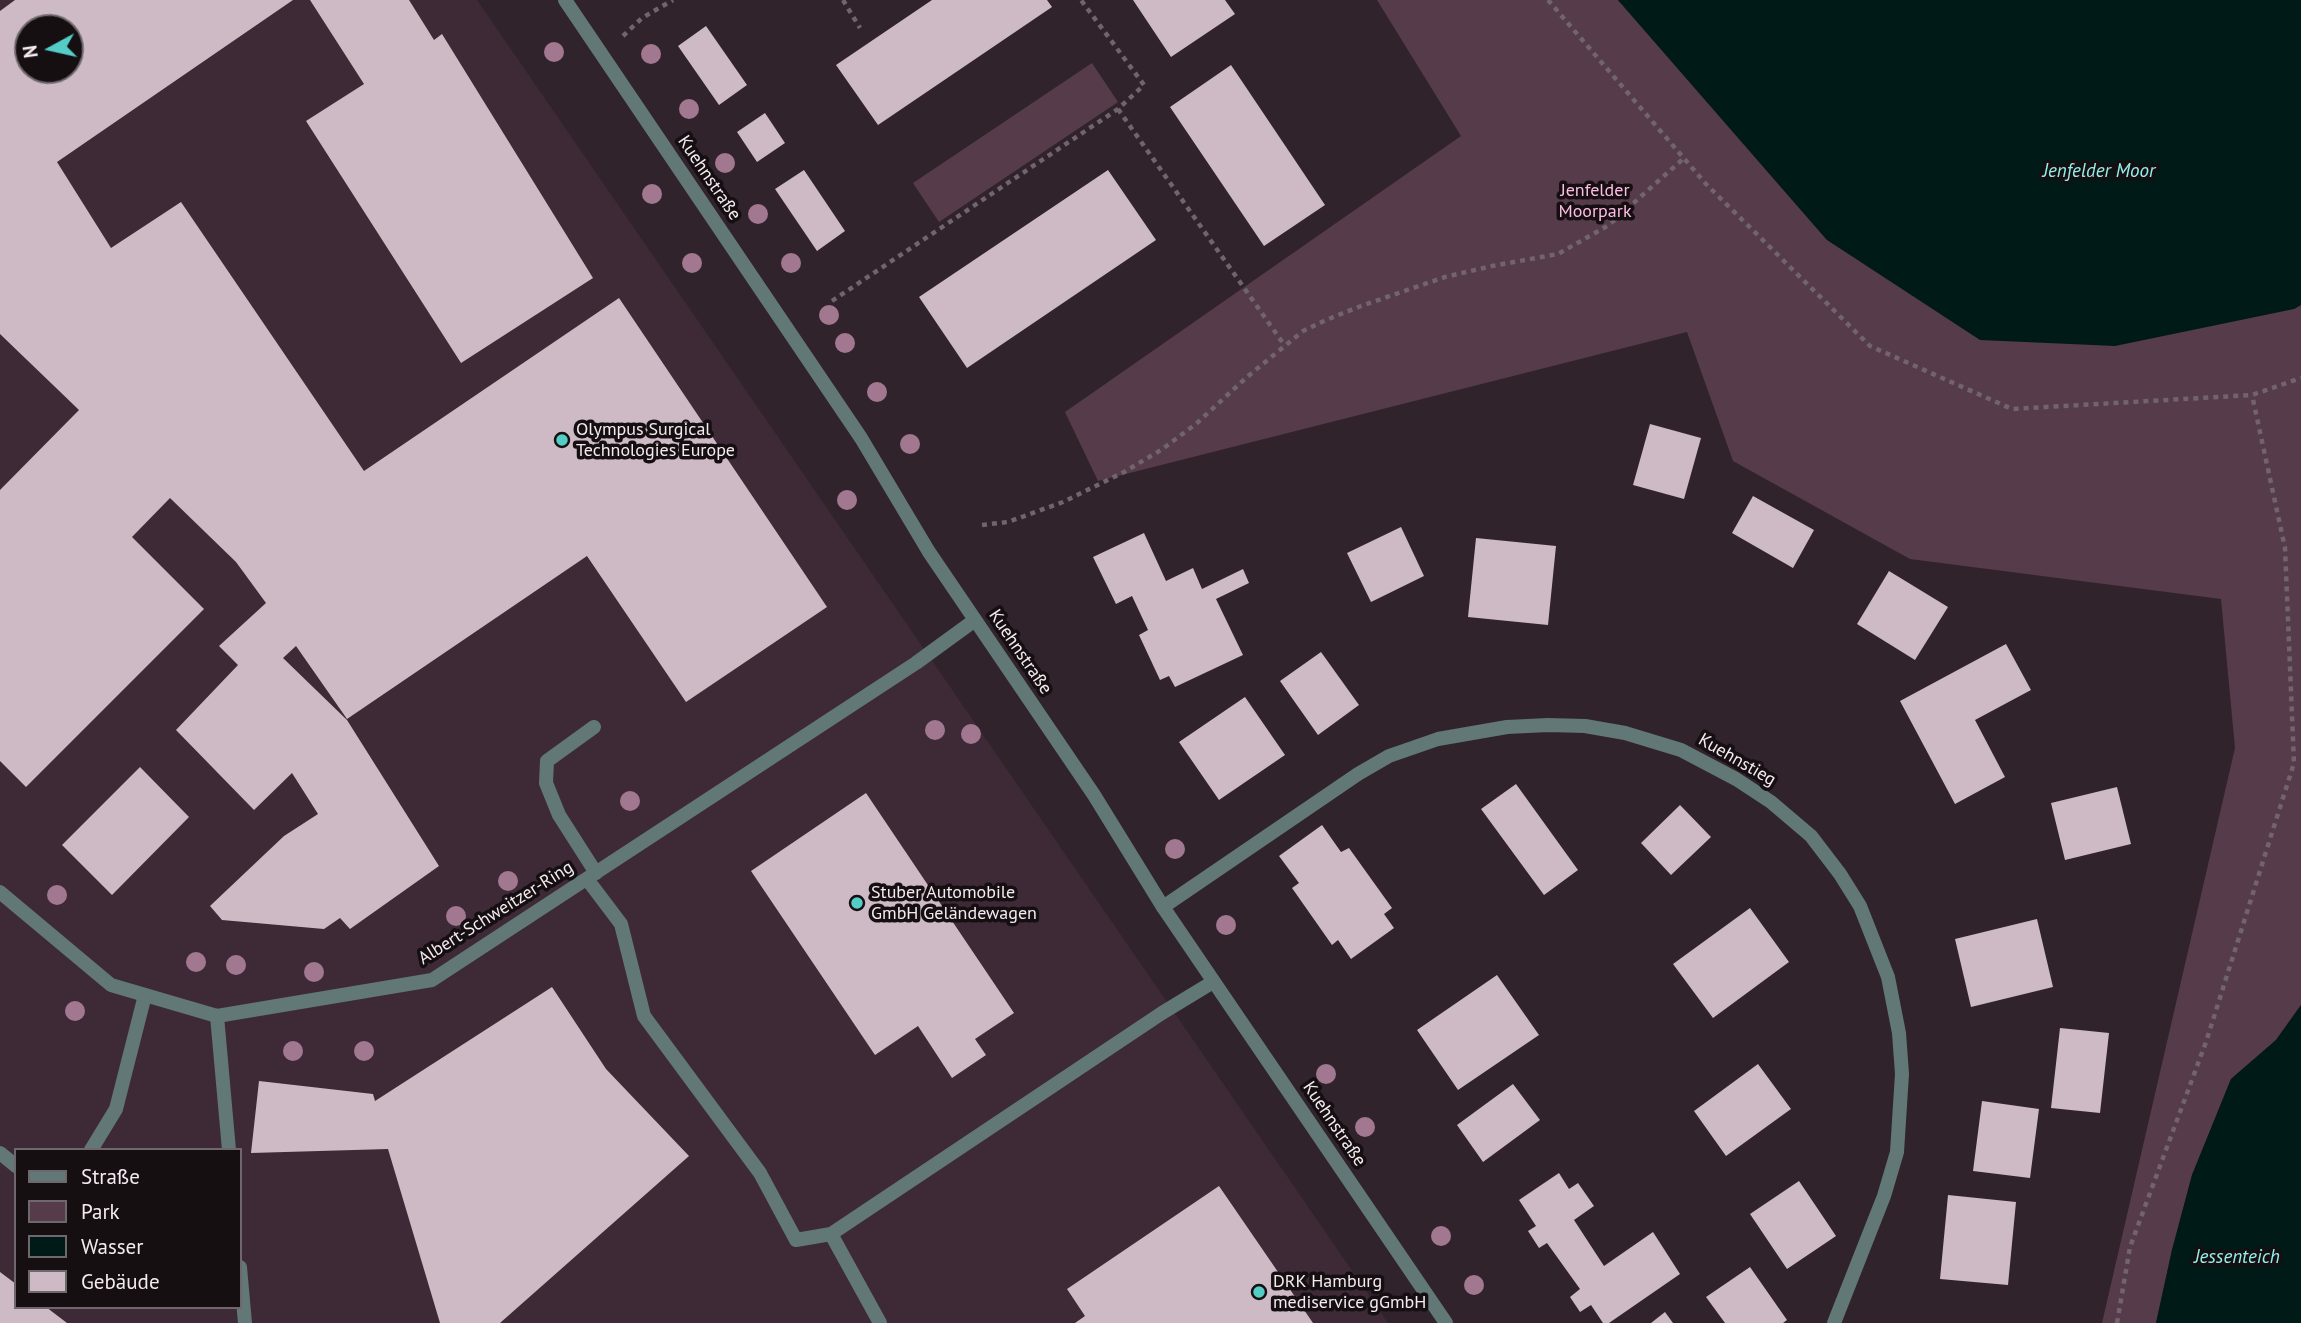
<!DOCTYPE html>
<meta charset="utf-8">
<style>
body{margin:0}
#map{position:relative;width:2301px;height:1323px;overflow:hidden;background:#31232c;font-family:"PT Sans",sans-serif}
canvas{display:block}
.legend{position:absolute;left:14px;top:1148px;width:228px;height:161px;box-sizing:border-box;background:#150f12;border:2px solid #6e676b;margin:0;padding:9px 12px;list-style:none;font-size:21px;color:#f4eaf0}
.legend li{display:flex;align-items:center;gap:14px;height:35px}
.legend b{width:35px;border:2px solid #6e676b}
.north{position:absolute;left:14px;top:14px;width:70px;height:70px;box-sizing:border-box;background:#150f12;border:2px solid #6e676b;border-radius:50%;rotate:262deg;font-size:19px;font-weight:700;line-height:28px;text-align:center;color:#f4eaf0}
.north::after{content:'';display:block;margin:auto;width:24px;height:32px;background:#54cdc6;clip-path:polygon(50% 0,100% 100%,50% 72%,0 100%)}
</style>
<div id="map">
<canvas width="2301" height="1323"></canvas>
<ul class="legend">
<li><b style="height:9px;background:#617876"></b>Straße</li>
<li><b style="height:19px;background:#563b4b"></b>Park</li>
<li><b style="height:19px;background:#001a18"></b>Wasser</li>
<li><b style="height:19px;background:#cdbac5"></b>Gebäude</li>
</ul>
<div class="north">N</div>
</div>
<script>
const ctx = document.querySelector('canvas').getContext('2d');
ctx.lineJoin = 'round';
function fillPath(path, color) {
  ctx.fillStyle = color;
  ctx.fill(path, 'evenodd');
}
function toPath(rows) {
  const path = new Path2D();
  for (const r of rows) {
    path.moveTo(r[0], r[1]);
    for (let i = 2; i < r.length; i += 2) path.lineTo(r[i], r[i + 1]);
  }
  return path;
}
function trace(path, color, width, dash) {
  ctx.strokeStyle = color;
  ctx.lineWidth = width;
  ctx.lineCap = dash ? 'butt' : 'round';
  ctx.setLineDash(dash || []);
  ctx.stroke(path);
}
function label(font, color, halo, rows, align = 'center') {
  ctx.font = font + ' "PT Sans",sans-serif';
  ctx.lineWidth = 7;
  ctx.setLineDash([]);
  ctx.textBaseline = 'middle';
  ctx.strokeStyle = halo;
  ctx.fillStyle = color;
  for (const [text, x, y, turn = 0] of rows) {
    ctx.save();
    ctx.translate(x, y);
    ctx.rotate((+turn || 0) * Math.PI / 180);
    ctx.textAlign = isNaN(turn) ? turn : align;
    if (halo) ctx.strokeText(text, 0, 0);
    ctx.fillText(text, 0, 0);
    ctx.restore();
  }
}
fillPath(toPath([
 [0,0,477,0,1388,1323,0,1323],
 [28,28,70,28,70,70,28,70],
 [16,1150,240,1150,240,1307,16,1307]
]), '#3e2a36');
fillPath(toPath([
 [1377,0,1618,0,1827,240,2294,309,2301,305,2301,1005,2276,1040,2231,1079,2192,1175,2172,1250,2156,1323,2102,1323,2235,748,2221,599,1910,559,1733,461,1687,332,1098,481,1065,412,1461,136],
 [1092,63,1118,102,939,222,913,183]
]), '#563b4b');
fillPath(toPath([
 [1618,0,2301,0,2301,305,2294,309,2115,346,1980,340,1827,240],
 [2301,1005,2301,1323,2156,1323,2172,1250,2192,1175,2231,1079,2276,1040]
]), '#001a18');
fillPath(toPath([
 [15,0,293,0,57,162,111,248,181,202,364,471,619,298,827,607,686,702,587,556,347,719,296,646,283,658,347,720,439,866,350,929,340,918,324,929,222,920,210,906,284,836,318,814,292,773,254,810,176,730,238,665,219,646,266,603,236,562,170,498,132,537,204,609,26,787,0,761,0,490,79,410,0,334,0,11],
 [28,28,70,28,70,70,28,70],
 [310,0,409,0,434,40,442,34,593,278,461,363,306,121,364,84],
 [932,0,1047,0,1052,7,878,125,836,65],
 [1133,0,1225,0,1235,14,1171,57],
 [706,26,747,85,719,105,678,46],
 [1231,65,1325,205,1264,246,1170,107],
 [765,113,785,143,757,162,737,132],
 [804,170,845,231,817,251,775,189],
 [1108,170,1156,240,967,368,919,297],
 [1650,424,1701,438,1684,499,1633,485],
 [1753,496,1814,530,1793,568,1732,533],
 [1401,527,1424,576,1371,602,1347,553],
 [1144,533,1166,581,1193,568,1202,589,1243,569,1249,583,1216,599,1243,655,1175,687,1169,676,1160,680,1139,635,1148,630,1132,596,1116,604,1093,557],
 [1476,538,1556,546,1548,625,1468,617],
 [1889,571,1948,607,1915,660,1857,624],
 [2006,644,2031,690,1975,720,2005,777,1955,804,1900,701],
 [1321,652,1359,705,1318,735,1280,681],
 [1245,697,1285,755,1219,800,1179,742],
 [140,767,189,817,112,895,62,845],
 [1516,784,1578,870,1544,895,1481,809],
 [2117,787,2131,844,2065,860,2051,803],
 [866,793,1014,1013,975,1039,986,1055,952,1078,918,1026,875,1055,751,871],
 [1680,805,1711,837,1671,875,1641,843],
 [1322,825,1341,852,1349,848,1392,908,1384,914,1394,928,1351,959,1338,940,1332,945,1292,888,1299,883,1279,856],
 [1750,908,1789,962,1713,1018,1673,964],
 [2037,919,2053,987,1971,1007,1955,939],
 [1497,975,1539,1035,1458,1090,1417,1030],
 [552,987,606,1069,689,1156,500,1323,440,1323,388,1149,251,1153,259,1081,373,1094,375,1101],
 [2060,1028,2109,1033,2100,1113,2051,1108],
 [1758,1064,1791,1109,1726,1156,1694,1111],
 [1513,1084,1540,1120,1483,1162,1457,1125],
 [1982,1101,2039,1109,2030,1178,1973,1171],
 [1559,1173,1569,1189,1578,1183,1594,1206,1574,1220,1604,1266,1653,1232,1680,1274,1609,1323,1603,1323,1591,1305,1580,1312,1570,1297,1580,1289,1547,1243,1539,1248,1528,1231,1536,1226,1519,1200],
 [1799,1181,1836,1236,1787,1269,1750,1214],
 [1219,1186,1313,1323,1075,1323,1085,1316,1067,1289],
 [1948,1195,2016,1202,2008,1285,1940,1279],
 [1750,1267,1787,1320,1783,1323,1725,1323,1706,1297],
 [0,1272,16,1284,16,1307,46,1307,67,1323,0,1323],
 [1665,1312,1673,1323,1651,1323]
]), '#cdbac5');
trace(toPath([
 [843,0,860,28],
 [1548,0,1706,184,1870,346,2012,409,2252,395,2301,378],
 [623,36,642,18,673,0],
 [1118,109,1285,346],
 [832,301,1118,109,1144,85,1081,0],
 [982,525,1008,522,1063,502,1124,472,1161,450,1197,423,1247,377,1303,331,1326,320,1361,306,1445,277,1492,266,1558,254,1609,225,1683,159],
 [2117,1323,2130,1247,2206,1042,2294,763,2285,548,2252,395]
]), '#71646c', 4.5, [5, 5]);
trace(toPath([
 [594,727,547,761,546,783,559,815,596,873],
 [587,879,621,924,644,1016,760,1173,796,1240,831,1234,1162,1013,1213,982],
 [217,1016,229,1150],
 [91,1150,116,1109,145,995],
 [0,1153,16,1166],
 [831,1234,880,1323],
 [240,1267,245,1323]
]), '#617876', 14);
trace(toPath([
 [0,892,111,985,217,1016,432,980,916,663,975,620],
 [1163,907,1358,774,1389,756,1438,739,1507,727,1548,725,1585,726,1625,733,1681,750,1736,779,1771,802,1811,836,1840,874,1860,906,1888,977,1899,1033,1902,1074,1897,1152,1884,1196,1834,1323]
]), '#617876', 14);
trace(toPath([
 [565,0,861,438,929,552,1094,795,1163,907,1446,1323]
]), '#617876', 14);
ctx.fillStyle = '#a27891';
for (const [x, y] of [
 [554,52],
 [651,54],
 [689,109],
 [725,163],
 [652,194],
 [758,214],
 [692,263],
 [791,263],
 [829,315],
 [845,343],
 [877,392],
 [910,444],
 [847,500],
 [935,730],
 [971,734],
 [630,801],
 [1175,849],
 [508,881],
 [57,895],
 [456,916],
 [1226,925],
 [196,962],
 [236,965],
 [314,972],
 [75,1011],
 [293,1051],
 [364,1051],
 [1326,1074],
 [1365,1127],
 [1441,1236],
 [1474,1285]
]) {
  ctx.beginPath();
  ctx.arc(x, y, 10, 0, 2 * Math.PI);
  ctx.fill();
}
for (const [x, y, r, color] of [
 [562,440,7,"#54cdc6"],
 [857,903,7,"#54cdc6"],
 [1259,1292,7,"#54cdc6"]
]) {
  const dot = new Path2D();
  dot.arc(x, y, r, 0, 2 * Math.PI);
  ctx.fillStyle = color;
  ctx.fill(dot);
  trace(dot, '#150f12', 2.5);
}
label('18px', '#f4eaf0', '#150f12', [
 ["Kuehnstraße",709,178,56],
 ["Kuehnstraße",1020,652,56],
 ["Kuehnstieg",1737,760,30],
 ["Albert-Schweitzer-Ring",496,913,-32],
 ["Kuehnstraße",1334,1124,56]
]);
label('18px', '#febde4', '#150f12', [
 ["Jenfelder",1595,191],
 ["Moorpark",1595,212]
]);
label('18px', '#f4eaf0', '#150f12', [
 ["Olympus Surgical",576,430],
 ["Technologies Europe",576,451],
 ["Stuber Automobile",871,893],
 ["GmbH Geländewagen",871,914],
 ["DRK Hamburg",1273,1282],
 ["mediservice gGmbH",1273,1303]
], 'left');
label('italic 19px', '#93f0ea', '#150f12', [
 ["Jenfelder Moor",2099,172],
 ["Jessenteich",2237,1258]
]);
</script>
